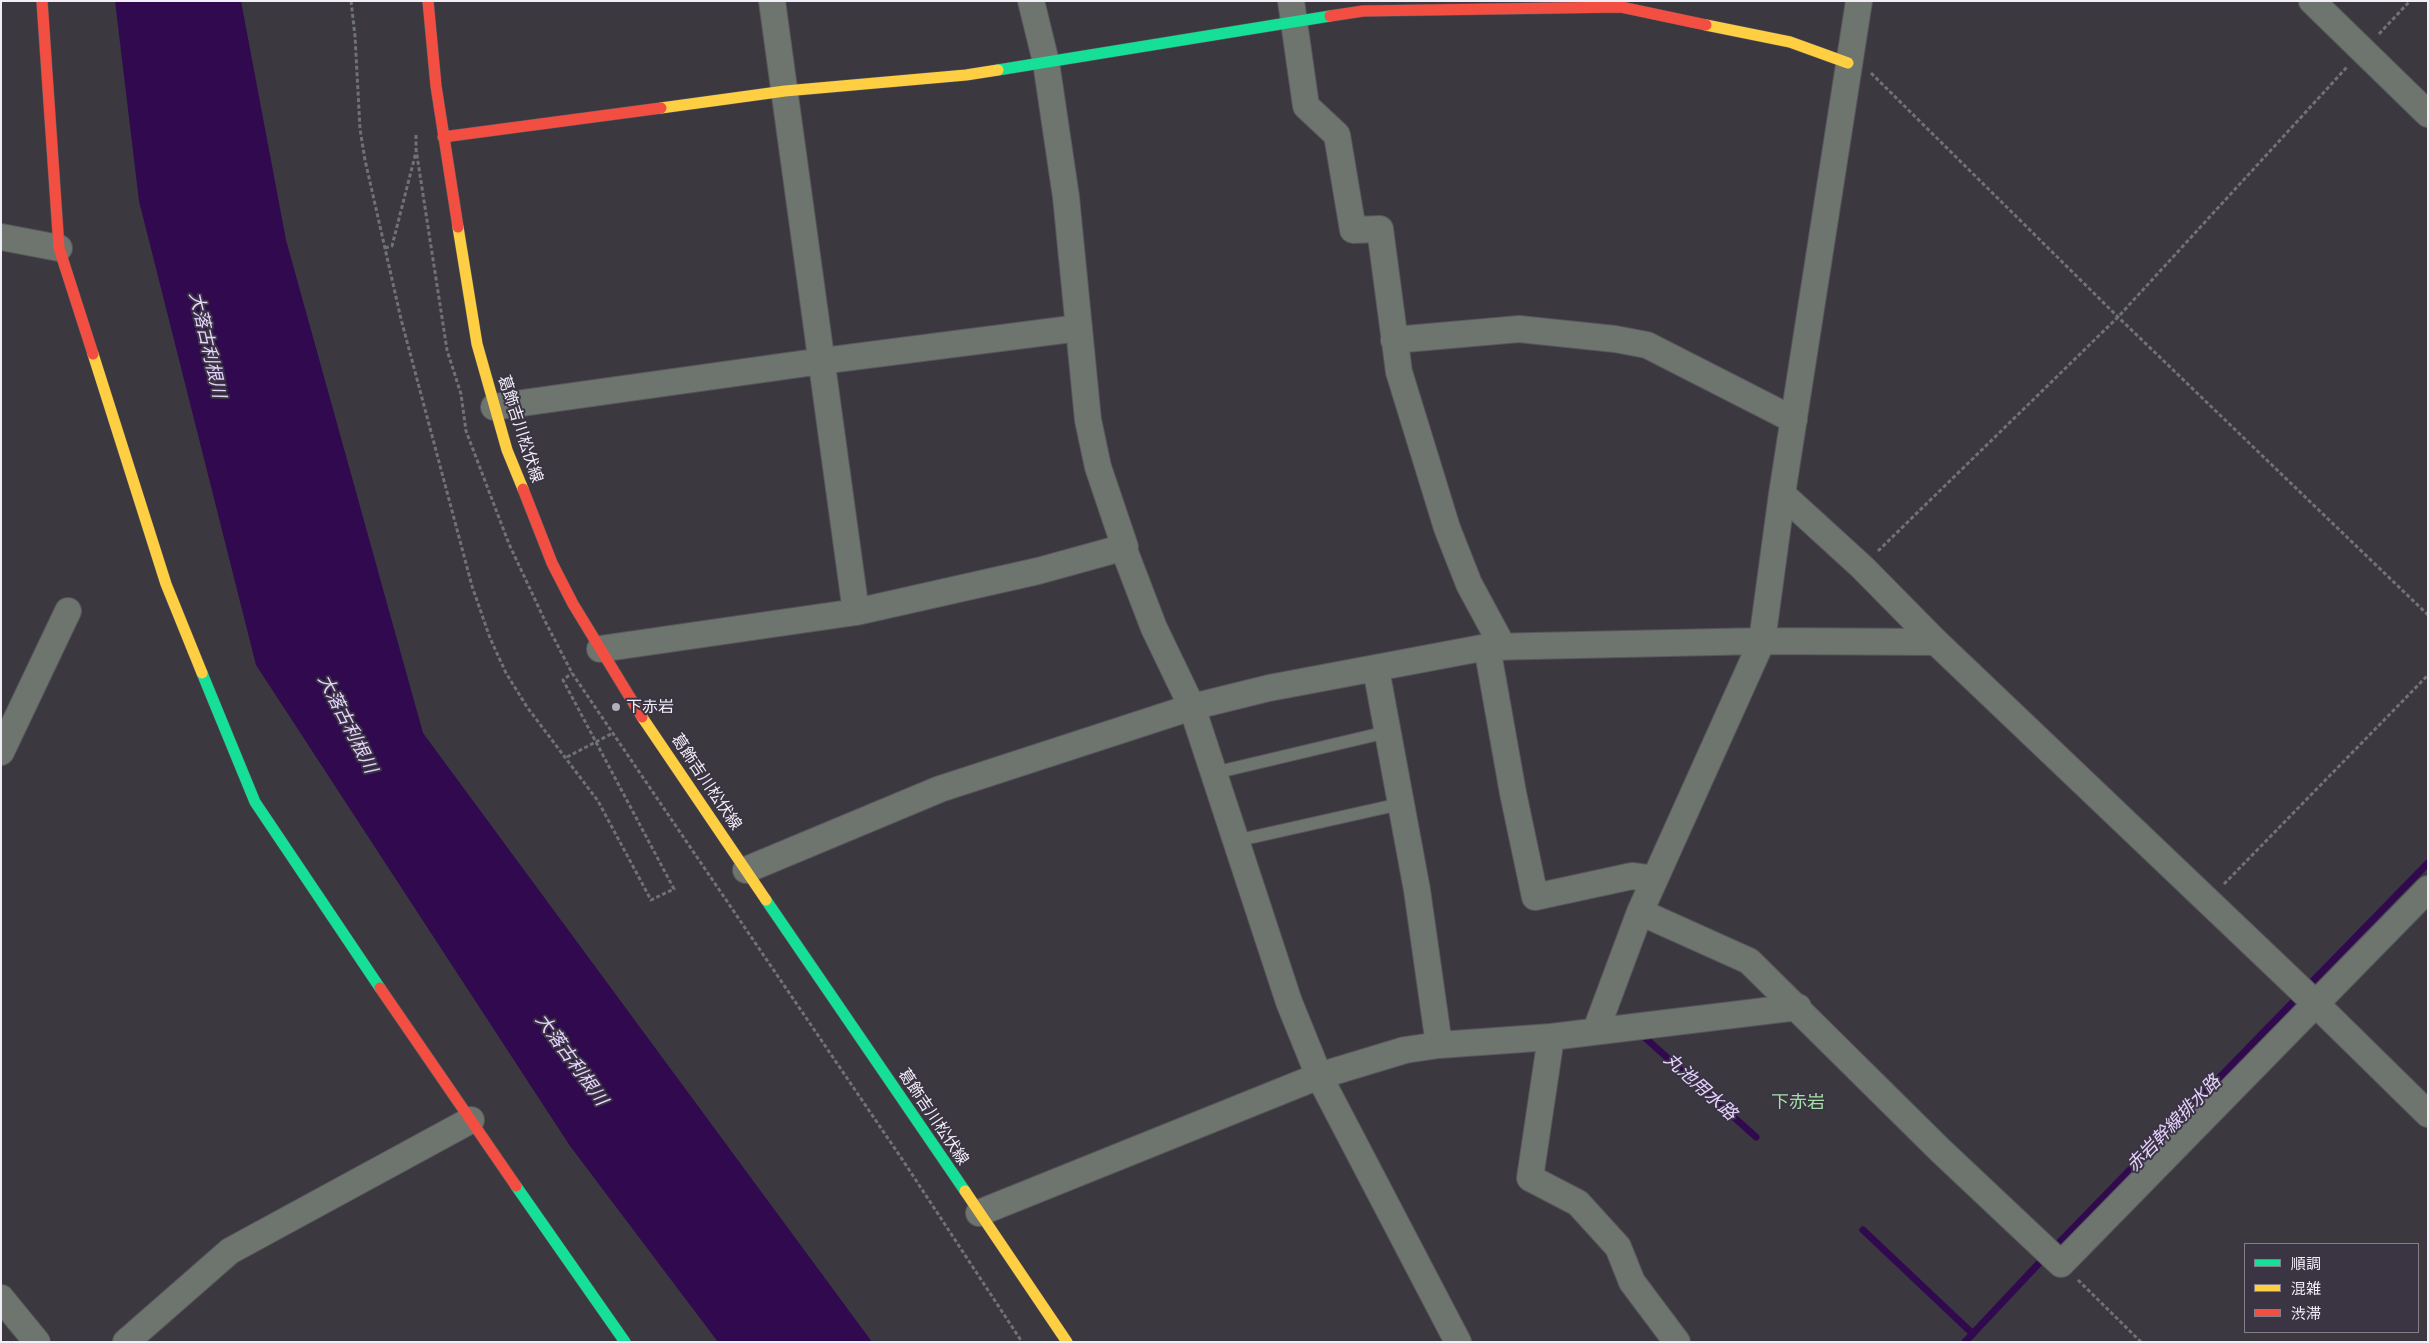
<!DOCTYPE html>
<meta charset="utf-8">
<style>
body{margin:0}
#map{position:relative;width:2429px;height:1343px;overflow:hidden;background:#3b3840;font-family:Lora,"Noto Sans JP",serif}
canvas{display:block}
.frame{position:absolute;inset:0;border:2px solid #f2eef7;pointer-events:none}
.legend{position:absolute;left:2244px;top:1243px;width:175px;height:90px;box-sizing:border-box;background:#3a3443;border:1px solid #847e8b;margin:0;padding:6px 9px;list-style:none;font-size:15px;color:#f2eef7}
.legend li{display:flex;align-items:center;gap:10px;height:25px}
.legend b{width:25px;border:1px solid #847e8b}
</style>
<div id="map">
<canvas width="2429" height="1343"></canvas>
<div class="frame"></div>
<ul class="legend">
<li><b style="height:6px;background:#16e098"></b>順調</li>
<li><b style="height:6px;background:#ffcf43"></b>混雑</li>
<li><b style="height:6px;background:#f24e42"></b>渋滞</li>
</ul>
</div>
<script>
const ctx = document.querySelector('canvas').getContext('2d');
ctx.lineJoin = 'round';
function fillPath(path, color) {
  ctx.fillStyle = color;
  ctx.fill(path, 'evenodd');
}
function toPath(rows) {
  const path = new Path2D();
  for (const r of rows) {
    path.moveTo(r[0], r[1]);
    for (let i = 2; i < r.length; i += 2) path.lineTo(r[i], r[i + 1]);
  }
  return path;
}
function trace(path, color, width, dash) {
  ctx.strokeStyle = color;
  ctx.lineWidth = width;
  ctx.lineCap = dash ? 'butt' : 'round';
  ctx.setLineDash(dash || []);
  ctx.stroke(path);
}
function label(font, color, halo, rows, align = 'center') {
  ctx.font = font + ' Lora,"Noto Sans JP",serif';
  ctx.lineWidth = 4;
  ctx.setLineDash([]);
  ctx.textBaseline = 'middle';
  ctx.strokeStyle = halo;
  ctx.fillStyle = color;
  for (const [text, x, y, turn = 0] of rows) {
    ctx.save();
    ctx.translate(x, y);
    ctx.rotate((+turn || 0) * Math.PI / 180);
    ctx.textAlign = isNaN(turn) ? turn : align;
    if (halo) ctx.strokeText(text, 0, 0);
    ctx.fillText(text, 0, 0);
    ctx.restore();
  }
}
fillPath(toPath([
 [115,1,241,1,286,240,423,733,872,1342,718,1342,570,1146,256,665,139,201]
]), '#30094f');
trace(toPath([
 [2310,984,2428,863],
 [1643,1036,1756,1137],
 [1863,1230,1973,1334],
 [2055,1247,2294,1001],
 [1965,1342,2043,1259]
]), '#30094f', 7);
const lane = toPath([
 [1214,773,1387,732],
 [1235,841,1400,804]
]);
const street = toPath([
 [772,1,856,612],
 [1291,1,1306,106,1337,135,1353,230,1380,229,1399,372,1447,528,1469,584,1503,647],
 [2312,1,2428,114],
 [1,237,59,248],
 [1394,340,1519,329,1615,339,1647,345,1794,420],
 [494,407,822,361,1079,328],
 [1782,494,1862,567,1936,642,2315,1003,2428,1114],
 [1123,547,1154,628,1192,707,1289,1002,1319,1076,1458,1342],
 [1487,647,1513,793,1535,897,1632,876,1655,879],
 [600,649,856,612,1038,571,1125,547,1098,467,1088,420,1066,197,1046,62,1031,1],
 [1376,669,1417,890,1439,1045],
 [1,752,68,611],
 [746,870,940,789,1192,707,1269,688,1487,647,1762,641,1936,642],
 [1640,912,1749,961,1940,1150,2061,1264,2428,889],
 [1596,1030,1640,912,1762,641,1782,494,1859,1],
 [1551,1037,1530,1178,1578,1203,1618,1247,1632,1282,1677,1342],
 [979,1213,1319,1076,1405,1050,1439,1045,1551,1037,1798,1007],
 [1,1298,37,1342],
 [126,1342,230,1251,471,1120]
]);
const fast = toPath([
 [998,70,1330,16],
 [202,673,255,802,380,988],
 [766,900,965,1191],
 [516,1186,625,1342]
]);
const slow = toPath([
 [1706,25,1790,42,1848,63],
 [661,108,785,91,966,75,998,70],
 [458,227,477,344,507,450,523,489],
 [93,354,166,584,202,673],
 [642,717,766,900],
 [965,1191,1067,1342]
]);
const jam = toPath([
 [42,1,59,248,93,354],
 [428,1,436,86,458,227],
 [1330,16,1363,11,1621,7,1706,25],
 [443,137,661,108],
 [523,489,552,563,573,604,642,717],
 [380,988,516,1186]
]);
trace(lane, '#58565c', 14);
trace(street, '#58565c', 28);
trace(fast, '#58565c', 12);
trace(slow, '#58565c', 12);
trace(jam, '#58565c', 12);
trace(toPath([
 [351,1,355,36,360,129,365,160,401,319,472,586,490,638,506,673,527,707,598,801,651,900,674,889,563,680,572,673],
 [2379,34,2410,1],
 [1871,73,2118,317,2428,615],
 [416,135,416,149,447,350,461,394,466,431,509,544,546,623,572,673,904,1162,1022,1342],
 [385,248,392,246,416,152],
 [1878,551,2118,317,2347,67],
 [567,757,613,733],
 [2224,884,2428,675],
 [2078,1280,2141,1342]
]), '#6f7371', 3, [4, 2.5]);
trace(lane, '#6d756e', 12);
trace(street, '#6d756e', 26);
trace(fast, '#16e098', 11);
trace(slow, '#ffcf43', 11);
trace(jam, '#f24e42', 11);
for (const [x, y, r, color] of [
 [616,707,5,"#b2aeb7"]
]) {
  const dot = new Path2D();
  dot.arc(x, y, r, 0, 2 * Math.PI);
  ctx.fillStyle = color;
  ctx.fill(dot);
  trace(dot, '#3a3443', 2);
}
label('16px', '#f2eef7', '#3a3443', [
 ["葛飾吉川松伏線",520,429,72],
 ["葛飾吉川松伏線",706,782,56],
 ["葛飾吉川松伏線",933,1117,56]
]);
label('16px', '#f2eef7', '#3a3443', [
 ["下赤岩",626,707]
], 'left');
label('italic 18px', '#e5d3fe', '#3a3443', [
 ["大落古利根川",207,345,77],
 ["大落古利根川",347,724,63],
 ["大落古利根川",571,1060,54],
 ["丸池用水路",1700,1087,42],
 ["赤岩幹線排水路",2174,1124,-46]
]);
label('18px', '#a4dfa5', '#3a3443', [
 ["下赤岩",1798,1103]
]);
</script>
